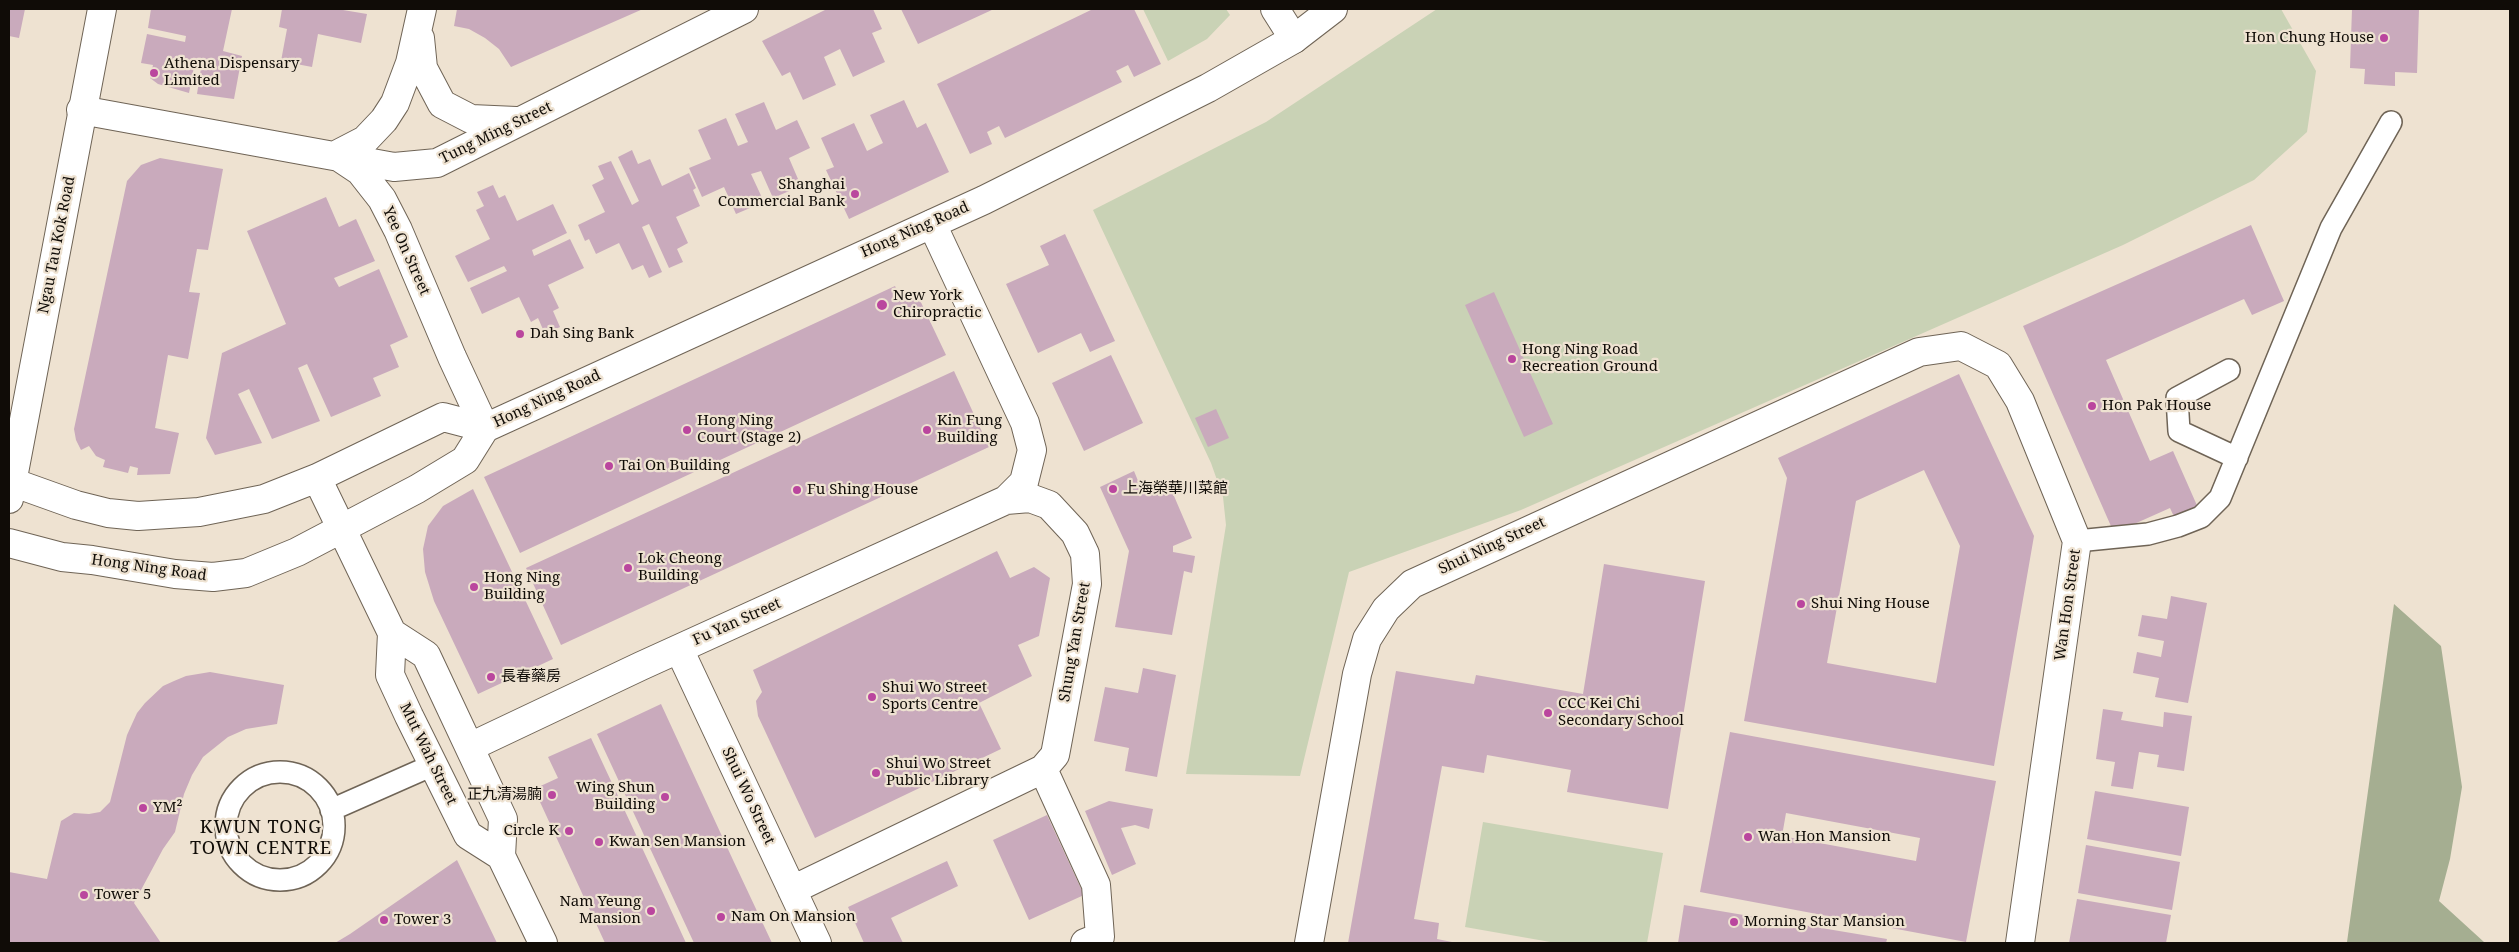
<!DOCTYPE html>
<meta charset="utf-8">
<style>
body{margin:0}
#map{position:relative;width:2519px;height:952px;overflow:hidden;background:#eee2d1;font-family:"Noto Serif",serif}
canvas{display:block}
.frame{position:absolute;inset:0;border:10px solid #100c07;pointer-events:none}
</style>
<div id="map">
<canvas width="2519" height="952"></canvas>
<div class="frame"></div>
</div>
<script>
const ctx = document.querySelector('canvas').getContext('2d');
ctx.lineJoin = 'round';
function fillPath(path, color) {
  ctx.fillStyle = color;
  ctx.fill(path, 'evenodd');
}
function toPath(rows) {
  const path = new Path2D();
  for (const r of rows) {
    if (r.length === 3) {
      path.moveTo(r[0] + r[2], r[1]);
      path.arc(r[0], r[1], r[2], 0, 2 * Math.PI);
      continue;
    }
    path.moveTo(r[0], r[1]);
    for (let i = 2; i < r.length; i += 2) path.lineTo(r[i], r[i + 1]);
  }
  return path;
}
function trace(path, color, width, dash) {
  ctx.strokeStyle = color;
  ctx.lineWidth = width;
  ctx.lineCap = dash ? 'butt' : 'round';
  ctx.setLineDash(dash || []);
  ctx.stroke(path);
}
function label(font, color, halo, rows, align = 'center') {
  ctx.font = font + ' "Noto Serif","Noto Sans TC",serif';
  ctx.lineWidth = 4.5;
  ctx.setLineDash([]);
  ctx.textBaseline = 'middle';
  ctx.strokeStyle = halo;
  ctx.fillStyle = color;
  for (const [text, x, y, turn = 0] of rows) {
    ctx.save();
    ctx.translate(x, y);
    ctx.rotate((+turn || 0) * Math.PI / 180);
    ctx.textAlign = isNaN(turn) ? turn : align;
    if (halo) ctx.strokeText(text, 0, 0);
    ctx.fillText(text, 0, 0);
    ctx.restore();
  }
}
fillPath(toPath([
 [1143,9,1226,9,1230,15,1207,39,1168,61],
 [1437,9,2281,9,2316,71,2307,132,2254,180,2123,245,1521,510,1349,572,1300,776,1186,774,1226,525,1223,497,1211,463,1093,210,1266,122],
 [1483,822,1663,853,1647,943,1556,943,1465,927]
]), '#c9d2b5');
fillPath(toPath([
 [2394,604,2441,646,2462,787,2450,859,2439,901,2484,942,2489,943,2347,942]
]), '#a5ae91');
fillPath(toPath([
 [9,9,25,9,19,38,9,36],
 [151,9,232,9,223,51,242,56,234,99,197,94,201,68,194,67,189,93,158,84,150,78,153,65,141,63,147,34,185,42,186,36,148,28],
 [282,9,337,9,367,14,361,43,318,34,312,67,281,61,287,29,279,27],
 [457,9,643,9,511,67,499,49,485,38,469,29,454,26],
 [827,9,873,9,882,29,872,33,885,62,853,77,840,49,824,57,836,85,803,100,790,72,782,76,762,41],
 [901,9,994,9,918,44],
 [1093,9,1134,9,1161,64,1134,77,1128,65,1116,71,1122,82,1005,138,999,126,987,132,992,144,970,154,937,84],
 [2352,9,2419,9,2417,73,2395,72,2395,86,2364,84,2365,69,2350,68],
 [904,100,917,128,926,123,949,172,849,219,826,170,834,167,821,138,854,123,867,151,883,143,870,115],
 [764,102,776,130,797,120,810,148,789,158,801,186,773,198,761,171,751,174,764,202,736,214,724,187,702,197,689,168,711,159,698,130,726,118,738,146,748,142,735,114],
 [632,150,638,164,650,159,662,186,689,173,696,188,693,190,700,206,676,217,688,243,677,249,683,262,669,268,649,224,642,227,662,272,649,278,643,265,632,270,619,243,596,254,589,239,585,241,578,225,605,212,592,185,604,179,598,166,611,161,632,205,639,201,618,157],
 [160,158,223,169,208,250,197,249,189,292,200,293,188,359,168,355,155,428,179,433,170,474,137,475,138,468,130,466,128,473,103,467,105,460,96,456,89,446,81,450,76,440,74,429,127,181,141,165],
 [493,185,499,198,505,195,517,221,553,204,567,233,532,250,534,256,570,239,584,268,548,285,559,308,553,311,560,327,545,334,538,318,531,322,519,297,482,314,470,288,507,271,504,266,468,282,455,256,490,239,476,210,484,206,477,192],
 [326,197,339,227,356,219,375,261,334,278,339,287,379,269,408,337,390,345,399,367,373,378,381,396,331,417,307,364,298,368,320,421,272,439,249,389,238,394,262,443,215,455,206,438,222,353,286,324,247,231],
 [2251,225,2284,301,2252,315,2244,299,2106,360,2150,461,2173,451,2199,510,2176,521,2170,508,2114,533,2023,326],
 [1065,234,1115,341,1090,352,1081,333,1038,353,1006,284,1049,265,1040,246],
 [895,286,902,302,917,294,946,355,520,553,484,477],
 [1494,292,1553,424,1524,437,1465,305],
 [1111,355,1143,423,1084,451,1052,383],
 [954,371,989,447,561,645,526,568],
 [1959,374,2034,536,1994,766,1744,721,1787,478,1778,458],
 [1924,470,1960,546,1936,683,1827,663,1856,501],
 [1216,409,1229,438,1208,447,1195,418],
 [1134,471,1143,493,1168,482,1192,538,1173,546,1173,552,1195,556,1192,573,1184,571,1172,635,1115,627,1129,551,1100,487],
 [473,489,553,659,478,694,434,601,425,572,423,549,428,526,443,506],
 [997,551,1010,578,1034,567,1050,578,1039,636,1018,645,1032,676,979,703,1001,749,815,838,758,716,756,701,762,692,753,670],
 [1604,564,1705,581,1668,809,1567,792,1571,770,1487,755,1484,773,1442,766,1414,919,1439,923,1437,939,1457,943,1348,943,1396,671,1474,684,1476,675,1583,694],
 [2171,596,2207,603,2188,703,2155,697,2159,678,2133,673,2137,652,2161,657,2164,641,2138,636,2142,615,2167,619],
 [1143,668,1176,675,1157,777,1125,771,1129,748,1094,741,1105,687,1138,693],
 [210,672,284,685,277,724,246,729,228,737,203,757,192,775,184,794,175,832,163,849,134,903,161,943,9,943,9,872,47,879,61,821,74,813,89,814,100,812,110,802,127,735,137,713,145,703,163,686,174,681,186,676],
 [661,704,733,860,772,943,694,943,597,734],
 [2103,709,2123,712,2121,720,2163,727,2164,712,2192,716,2184,771,2157,767,2159,755,2139,752,2133,789,2111,786,2115,762,2096,759],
 [1730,732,1996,781,1966,942,1700,892],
 [1786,813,1920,838,1916,861,1782,836],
 [591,738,664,895,686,943,605,943,534,789,558,778,548,757],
 [2095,791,2189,807,2181,856,2087,839],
 [1109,801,1153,809,1149,829,1135,825,1121,828,1136,864,1112,875,1085,811],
 [1047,815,1084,895,1029,920,993,840],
 [2086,845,2180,862,2172,910,2078,893],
 [457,860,497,943,335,943,350,934],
 [947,861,958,886,891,918,903,943,864,943,848,907],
 [2077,899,2171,915,2166,943,2069,943],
 [1684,905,1887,939,1886,943,1678,943]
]), '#c9aabc');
const lane = toPath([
 [2229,370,2177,398,2179,431,2237,458],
 [2077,541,2148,534,2178,526,2201,517,2220,498,2331,228,2391,122],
 [280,826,54],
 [331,810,433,765]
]);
const street = toPath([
 [1275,9,1294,39],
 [420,38,423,68,442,104,471,119,516,121],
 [81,110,394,167,437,163,744,9],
 [336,155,365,140,384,120,395,103,410,63,422,9],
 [342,159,360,171,382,199,398,230,452,357,485,428],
 [932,224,1025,423,1032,450,1024,482,1006,500],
 [679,649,817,943],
 [470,747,641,666,1006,500,1030,498,1049,505,1075,533,1085,554,1087,584,1055,755,1043,769,792,890],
 [1043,769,1096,885,1100,937,1085,943],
 [1309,943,1357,674,1367,639,1386,609,1412,584,1919,352,1961,346,1998,365,2020,401,2077,541,2020,943]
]);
const secondary = toPath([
 [317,478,392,633,390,675,409,716,468,835,501,856],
 [9,481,76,505,108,513,138,516,199,512,264,499,317,478,443,417,485,428],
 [9,499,102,9],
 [9,543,62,557,92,560,175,574,213,577,246,573,297,552,417,489,465,460,485,428,984,200,1208,88,1294,39,1333,9],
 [392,633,426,655,434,672,503,819,501,856,543,943]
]);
trace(lane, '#6f6456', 24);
trace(street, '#6f6456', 30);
trace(secondary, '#6f6456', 30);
trace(lane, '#fff', 21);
trace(street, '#fff', 28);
trace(secondary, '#fff', 28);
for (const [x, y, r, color] of [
 [2384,38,5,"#ba469e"],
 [154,73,5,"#ba469e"],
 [855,194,5,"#ba469e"],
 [882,305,6,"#ba469e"],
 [520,334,5,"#ba469e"],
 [1512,359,5,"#ba469e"],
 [2092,406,5,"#ba469e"],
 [687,430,5,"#ba469e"],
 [927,430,5,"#ba469e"],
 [609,466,5,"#ba469e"],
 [1113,489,5,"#ba469e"],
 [797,490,5,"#ba469e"],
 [628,568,5,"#ba469e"],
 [474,587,5,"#ba469e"],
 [1801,604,5,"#ba469e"],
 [491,677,5,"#ba469e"],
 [872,697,5,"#ba469e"],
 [1548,713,5,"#ba469e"],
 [876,773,5,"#ba469e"],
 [552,795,5,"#ba469e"],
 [665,797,5,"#ba469e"],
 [143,808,5,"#ba469e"],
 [569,831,5,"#ba469e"],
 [1748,837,5,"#ba469e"],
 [599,842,5,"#ba469e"],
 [84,895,5,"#ba469e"],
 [651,911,5,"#ba469e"],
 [721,917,5,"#ba469e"],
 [384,920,5,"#ba469e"],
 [1734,922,5,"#ba469e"]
]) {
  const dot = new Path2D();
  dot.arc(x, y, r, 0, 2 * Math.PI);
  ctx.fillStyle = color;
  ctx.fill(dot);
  trace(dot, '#eee2d1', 2);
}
label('15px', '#100c07', '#eee2d1', [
 ["Hon Chung House",2374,38,"right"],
 ["Athena Dispensary",164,64],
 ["Limited",164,81],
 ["Shanghai",845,185,"right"],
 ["Commercial Bank",845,202,"right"],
 ["New York",893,296],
 ["Chiropractic",893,313],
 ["Dah Sing Bank",530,334],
 ["Hong Ning Road",1522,350],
 ["Recreation Ground",1522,367],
 ["Hon Pak House",2102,406],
 ["Hong Ning",697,421],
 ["Court (Stage 2)",697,438],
 ["Kin Fung",937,421],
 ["Building",937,438],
 ["Tai On Building",619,466],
 ["上海榮華川菜館",1123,489],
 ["Fu Shing House",807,490],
 ["Lok Cheong",638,559],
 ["Building",638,576],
 ["Hong Ning",484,578],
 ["Building",484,595],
 ["Shui Ning House",1811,604],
 ["長春藥房",501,677],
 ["Shui Wo Street",882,688],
 ["Sports Centre",882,705],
 ["CCC Kei Chi",1558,704],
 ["Secondary School",1558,721],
 ["Shui Wo Street",886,764],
 ["Public Library",886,781],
 ["Wing Shun",655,788,"right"],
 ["Building",655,805,"right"],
 ["正九清湯腩",542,795,"right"],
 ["YM²",153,808],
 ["Circle K",559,831,"right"],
 ["Wan Hon Mansion",1758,837],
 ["Kwan Sen Mansion",609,842],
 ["Tower 5",94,895],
 ["Nam Yeung",641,902,"right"],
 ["Mansion",641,919,"right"],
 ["Nam On Mansion",731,917],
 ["Tower 3",394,920],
 ["Morning Star Mansion",1744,922]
], 'left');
label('15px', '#100c07', '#eee2d1', [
 ["Tung Ming Street",496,133,-26],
 ["Hong Ning Road",915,230,-24],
 ["Ngau Tau Kok Road",57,245,-79],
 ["Yee On Street",406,251,66],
 ["Hong Ning Road",547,399,-25],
 ["Shui Ning Street",1492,546,-25],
 ["Hong Ning Road",149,568,8],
 ["Wan Hon Street",2068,605,-82],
 ["Fu Yan Street",737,622,-24],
 ["Shung Yan Street",1075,642,-80],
 ["Mut Wah Street",428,754,64],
 ["Shui Wo Street",748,796,65]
]);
ctx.letterSpacing = '1px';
label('18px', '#100c07', '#eee2d1', [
 ["KWUN TONG",261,828],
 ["TOWN CENTRE",261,849]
]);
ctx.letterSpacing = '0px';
</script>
